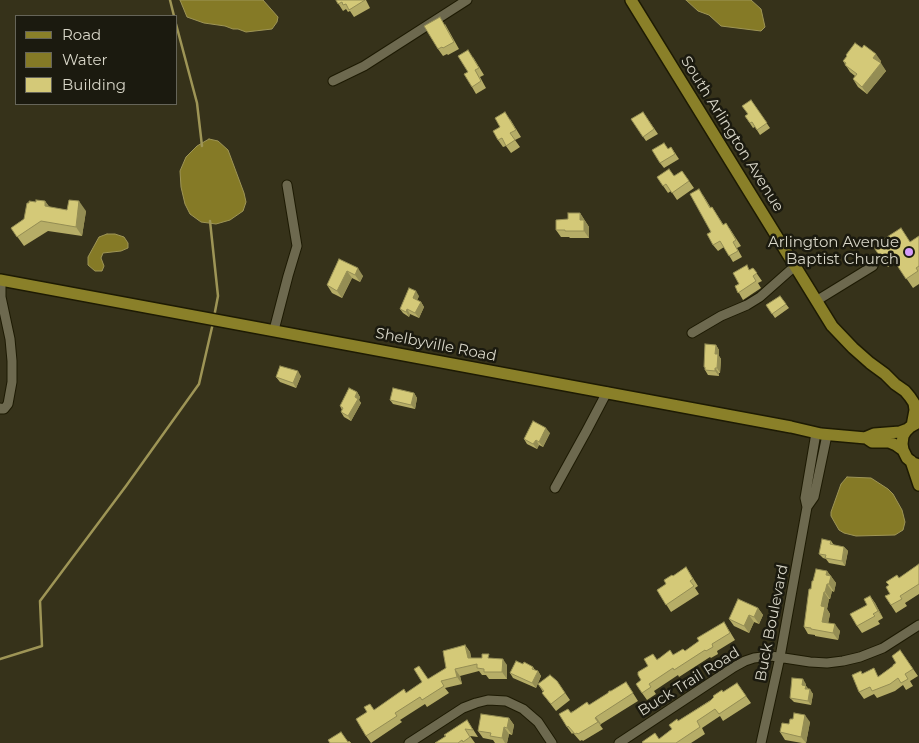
<!DOCTYPE html>
<style>
body{margin:0}
#map{position:relative;width:919px;height:743px;overflow:hidden;background:#36321a;font-family:Montserrat,sans-serif}
canvas{display:block}
.legend{position:absolute;left:15px;top:15px;width:162px;height:90px;box-sizing:border-box;background:#1b1a0f;border:1px solid #666559;margin:0;padding:6px 9px;list-style:none;font-size:15px;color:#d7d5c7}
.legend li{display:flex;align-items:center;gap:10px;height:25px}
.legend b{width:25px;border:1px solid #666559}
</style>
<div id="map">
<canvas width="919" height="743"></canvas>
<ul class="legend">
<li><b style="height:6px;background:#8a8029"></b>Road</li>
<li><b style="height:14px;background:#857a26"></b>Water</li>
<li><b style="height:14px;background:#d4c978"></b>Building</li>
</ul>
</div>
<script>
const ctx = document.querySelector('canvas').getContext('2d');
ctx.lineJoin = 'round';
function fillPath(path, color) {
  ctx.fillStyle = color;
  ctx.fill(path, 'evenodd');
}
function toPath(rows) {
  const path = new Path2D();
  for (const r of rows) {
    path.moveTo(r[0], r[1]);
    for (let i = 2; i < r.length; i += 2) path.lineTo(r[i], r[i + 1]);
  }
  return path;
}
function trace(path, color, width, dash) {
  ctx.strokeStyle = color;
  ctx.lineWidth = width;
  ctx.lineCap = dash ? 'butt' : 'round';
  ctx.setLineDash(dash || []);
  ctx.stroke(path);
}
function label(font, color, halo, rows, align = 'center') {
  ctx.font = font + ' Montserrat,sans-serif';
  ctx.lineWidth = 5;
  ctx.setLineDash([]);
  ctx.textBaseline = 'middle';
  ctx.strokeStyle = halo;
  ctx.fillStyle = color;
  for (const [text, x, y, turn = 0] of rows) {
    ctx.save();
    ctx.translate(x, y);
    ctx.rotate((+turn || 0) * Math.PI / 180);
    ctx.textAlign = isNaN(turn) ? turn : align;
    if (halo) ctx.strokeText(text, 0, 0);
    ctx.fillText(text, 0, 0);
    ctx.restore();
  }
}
const water = toPath([
 [180,0,263,0,278,17,277,22,272,29,246,32,238,29,233,29,225,26,204,23,187,17,180,0],
 [686,0,751,0,761,9,765,27,761,31,721,26,709,15,698,11,686,0],
 [209,139,218,141,228,150,244,193,246,202,243,211,230,220,216,224,201,222,190,214,185,204,181,187,180,171,186,157,197,146,209,139],
 [107,234,115,234,124,237,128,243,128,248,121,251,103,253,101,258,104,266,102,271,95,271,88,265,88,257,99,237,107,234],
 [847,477,871,478,888,489,893,494,902,510,905,522,903,530,895,535,856,536,844,533,839,530,831,516,831,512,841,484,847,477]
]);
fillPath(water, '#857a26');
trace(water, '#9e9556', 1);
trace(toPath([
 [170,0,174,16],
 [176,24,197,103,202,146],
 [210,221,218,296,214,317],
 [0,659,42,646,40,601,126,486,199,384,213,323]
]), '#9e9556', 2.5);
const minor = toPath([
 [333,81,364,66,467,0],
 [816,301,873,266],
 [274,330,288,276,297,246,287,185],
 [692,333,721,316,747,305,760,297,795,266],
 [0,408,1,409,4,409,8,404,12,382,12,361,10,339,1,297,1,280],
 [816,433,805,498,807,507,814,497,827,435],
 [555,488,587,430,607,392],
 [409,743,463,708,476,703,488,700,506,701,523,709,538,722,552,743],
 [619,743,734,667,745,661,754,658,771,656,810,662,827,663,843,661,860,657,883,648,919,625],
 [761,743,780,657,807,507]
]);
const major = toPath([
 [631,0,832,326,853,348,870,363,885,374,895,384,905,391,910,397,914,403,915,410,912,426],
 [0,280,791,427,821,434,866,438,872,442,889,442,896,445,903,450],
 [917,423,910,427,906,431,903,436,902,444,903,450,907,458,913,463,919,465],
 [867,437,874,434,900,432,908,429],
 [911,461,919,485]
]);
trace(minor, '#1d1a03', 11);
trace(major, '#1d1a03', 14);
trace(minor, '#6d694f', 9);
trace(major, '#8a8029', 11);
fillPath(toPath([
 [336,0,366,0,370,8,354,17,350,11,348,12,346,9,343,11],
 [445,24,459,49,448,55,447,54,443,56,438,49],
 [862,48,881,61,880,63,886,71,867,94,858,87,853,79,855,76,850,72,843,61],
 [473,57,484,75,480,77,486,88,476,94,472,87],
 [751,100,770,128,760,135,755,127,753,128,745,116,748,114],
 [643,112,658,134,646,141,631,119],
 [510,119,521,137,515,140,520,147,511,153,506,146,503,147,498,140,500,127],
 [671,147,679,159,664,168,660,163,668,149],
 [682,171,694,188,677,200,671,191,668,193,657,177,674,176],
 [703,195,711,208,712,207,723,224,730,229,741,246,737,248,742,257,733,262,724,247,718,251,713,245],
 [45,201,49,207,67,210,86,211,82,236,48,231,24,246,11,228,24,219,29,203],
 [580,213,589,227,589,238,570,238,569,237,561,237,556,230,568,219],
 [919,236,919,284,913,288,895,262,888,267,873,246,910,242],
 [339,259,363,276,360,282,352,278,342,298,332,293,327,285],
 [753,268,762,281,758,283,761,288,743,300,735,286,739,284,750,270],
 [419,296,417,300,421,302,424,307,419,318,410,314,409,317,403,313,400,309],
 [780,296,789,308,775,318,766,305],
 [716,345,719,350,719,356,721,359,720,373,719,373,719,376,708,375,705,370,705,368,704,367],
 [301,376,296,388,280,382,276,377],
 [357,392,360,397,359,400,361,403,351,421,344,417,341,412,342,410,340,406],
 [414,393,417,398,415,409,393,404,390,400],
 [550,433,543,447,539,445,537,449,527,444,524,439],
 [831,541,834,545,844,547,848,551,845,566,829,563,826,559,823,558,819,554],
 [919,564,919,594,905,603,907,606,896,613,885,596,890,594,899,578],
 [686,567,698,586,695,588,699,594,671,612,657,590,666,584,673,576],
 [827,571,836,583,834,592,832,591,830,599,829,599,827,609,830,614,828,623,840,631,838,640,815,636,815,635,808,634,804,627,811,589,813,581],
 [870,596,875,603,883,618,878,621,880,624,862,633,857,626,867,605],
 [758,608,763,615,759,624,754,622,749,633,734,626,729,619],
 [724,622,735,640,717,651,718,654,711,658,710,657,679,677,678,675,654,691,656,694,647,700,642,693,641,680,648,666,657,659,685,651,699,641],
 [465,645,470,652,471,658,492,658,507,665,507,679,489,679,486,675,482,675,479,671,460,676,462,684,445,688,449,693,427,707,425,704,400,720,402,722,371,743,366,736,367,712,374,710,406,693,446,668],
 [900,650,918,676,910,681,913,686,906,690,903,685,895,691,877,698,874,694,864,699,859,692,862,673,879,676,893,666,896,663],
 [523,664,533,667,535,670,538,671,541,676,536,688,513,678,510,673],
 [557,681,570,700,556,711,542,693,543,692,538,684],
 [626,682,638,701,601,724,600,725,603,729,583,741,582,740,580,741,573,733,572,734,567,727,571,712,589,705],
 [737,683,751,703,723,721,720,716,702,728,705,734,691,743,643,743,659,739,672,729,678,721],
 [806,684,806,686,813,694,811,705,794,702,790,698],
 [509,718,514,725,512,735,509,734,507,743,495,743,493,740,483,738,478,731],
 [793,719,810,722,806,743,802,743,785,740,780,732,789,724],
 [467,720,478,737,470,736,475,743,435,743,446,736]
]), '#b6ad67');
fillPath(toPath([
 [876,54,881,61,878,65,873,58],
 [881,63,886,71,867,94,862,87],
 [45,201,52,210,45,206],
 [79,201,86,211,82,236,76,227],
 [580,213,589,227,589,238,584,231,580,220],
 [358,268,363,276,360,282,355,275],
 [347,271,352,278,342,298,337,291],
 [416,291,419,296,416,303,413,298],
 [421,302,424,307,419,318,415,313],
 [407,309,410,314,409,317,406,312],
 [716,345,719,350,719,356,721,359,720,373,717,368,715,354],
 [715,368,719,373,719,376,715,371],
 [298,371,301,376,296,388,293,383],
 [357,392,360,397,359,400,361,403,351,421,348,416],
 [414,393,417,398,415,409,411,405],
 [546,428,550,433,543,447,539,442],
 [536,440,539,445,537,449,533,444],
 [844,547,848,551,845,566,842,561],
 [827,571,836,583,834,592,829,584,826,575],
 [827,584,832,591,830,599,825,592],
 [824,592,829,599,827,609,830,614,827,629,822,622,821,606],
 [870,596,875,603,883,618,878,611],
 [758,608,763,615,759,624,754,617],
 [749,615,754,622,749,633,744,626],
 [835,624,840,631,838,640,833,633],
 [465,645,470,652,473,665,468,658],
 [503,659,507,665,507,679,502,672],
 [455,669,460,676,462,684,457,677],
 [538,671,541,676,536,688,532,683],
 [803,679,806,684,806,686,809,691,809,693,802,685],
 [810,689,813,694,811,705,808,701],
 [805,715,810,722,806,743,801,737],
 [596,717,601,724,600,725,603,729,595,718],
 [509,718,514,725,512,735,507,728],
 [504,727,509,734,507,743,505,743,502,738]
]), '#948d54');
const building = toPath([
 [336,0,365,0,349,10,346,4,343,5,342,2,338,4,336,0],
 [440,17,454,42,443,48,442,47,438,49,424,26,440,17],
 [855,43,862,48,864,45,876,54,873,58,881,63,862,87,853,79,857,74,845,65,846,63,843,61,847,56,846,55,855,43],
 [468,50,479,68,475,70,481,81,472,87,464,74,468,72,458,56,468,50],
 [751,100,767,123,757,130,752,122,750,123,745,116,748,114,742,106,751,100],
 [505,112,516,130,510,133,515,140,506,146,502,138,498,140,493,131,500,127,495,118,505,112],
 [643,112,654,129,643,137,631,119,643,112],
 [664,143,668,149,671,147,675,154,660,163,652,150,664,143],
 [669,169,674,176,682,171,689,181,672,193,666,184,663,186,657,177,669,169],
 [699,189,710,208,712,207,723,225,726,223,736,240,733,242,738,251,729,256,720,241,713,245,707,234,711,232,690,194,699,189],
 [36,200,45,201,45,206,67,210,69,200,79,201,76,227,41,221,17,237,11,228,24,219,27,203,29,203,29,201,36,202,36,200],
 [568,213,580,213,580,220,584,220,584,231,565,231,565,230,556,230,556,220,568,219,568,213],
 [901,228,910,242,919,236,919,266,916,268,918,271,906,279,889,253,881,258,873,246,901,228],
 [339,259,358,268,355,275,347,271,337,291,327,285,339,259],
 [747,265,749,270,753,268,757,273,753,276,756,281,738,293,735,286,739,284,733,273,747,265],
 [409,288,416,291,413,298,421,302,415,313,407,309,406,312,400,309,409,288],
 [780,296,786,304,772,314,766,305,780,296],
 [705,344,716,345,715,354,718,354,717,368,715,368,715,371,705,370,705,367,704,367,705,344],
 [280,366,298,371,293,383,276,377,280,366],
 [349,388,357,392,355,397,358,399,348,416,341,412,343,408,340,406,349,388],
 [393,388,414,393,411,405,390,400,393,388],
 [533,421,546,428,539,442,536,440,533,444,524,439,533,421],
 [822,539,831,541,830,544,844,547,842,561,825,558,826,555,819,554,822,539],
 [919,564,919,584,900,596,902,599,891,605,885,596,890,594,886,587,889,585,886,582,897,575,899,578,919,564],
 [686,567,693,579,690,581,694,586,666,605,657,590,666,584,664,580,672,575,673,576,686,567],
 [816,569,827,571,826,575,831,576,829,584,827,584,825,592,824,592,821,606,825,607,822,622,835,624,833,633,811,629,811,628,804,627,809,589,811,589,812,581,813,581,816,569],
 [870,596,878,611,873,614,875,616,857,626,850,614,867,605,864,599,870,596],
 [738,599,758,608,754,617,749,615,744,626,729,619,738,599],
 [724,622,730,633,712,644,713,647,706,651,705,650,674,670,673,668,649,684,651,687,642,693,636,684,641,680,638,675,638,672,648,666,644,659,653,654,657,660,670,650,673,655,683,649,685,651,699,641,697,638,724,622],
 [465,645,468,658,482,658,482,654,489,654,488,658,503,659,502,672,484,672,484,669,477,668,477,664,455,669,457,677,441,681,444,686,422,700,420,697,395,713,397,716,366,736,356,719,367,712,364,707,370,704,374,710,404,689,406,693,422,682,414,669,419,666,428,679,446,668,443,651,465,645],
 [900,650,913,669,905,674,908,679,901,683,898,678,890,684,872,691,870,687,859,692,852,675,861,671,862,674,874,668,878,677,893,666,893,665,896,663,892,656,900,650],
 [516,661,523,664,524,662,533,667,532,669,538,671,532,683,510,673,516,661],
 [550,675,557,681,565,693,551,704,542,693,544,691,538,684,550,675],
 [792,678,803,679,802,685,806,686,805,689,810,689,808,701,790,698,792,678],
 [626,682,633,693,596,717,595,718,598,722,578,734,577,733,575,734,568,726,567,727,559,714,568,709,571,713,587,702,589,705,608,693,609,691,611,691,626,682],
 [737,683,746,696,719,714,715,709,697,721,700,727,676,743,643,743,642,742,655,733,659,739,672,729,669,725,677,719,678,721,710,701,714,697,713,696,722,690,723,692,737,683],
 [794,713,805,715,801,737,780,732,782,723,789,724,790,719,793,719,794,713],
 [481,714,509,718,507,728,504,727,502,738,490,736,491,733,478,731,481,714],
 [467,720,473,730,465,729,470,737,463,742,462,740,458,743,435,743,446,736,444,735,467,720],
 [341,732,348,742,349,741,351,743,330,743,328,740,341,732]
]);
fillPath(building, '#d4c978');
trace(building, '#948d54', 1);
for (const [x, y, r, color] of [
 [909,252,5,"#d59bfa"]
]) {
  const dot = new Path2D();
  dot.arc(x, y, r, 0, 2 * Math.PI);
  ctx.fillStyle = color;
  ctx.fill(dot);
  trace(dot, '#1b1a0f', 2);
}
label('15px', '#d7d5c7', '#1b1a0f', [
 ["South Arlington Avenue",732,134,58],
 ["Shelbyville Road",436,345,11],
 ["Buck Boulevard",772,623,-79],
 ["Buck Trail Road",689,682,-32]
]);
label('15px', '#d7d5c7', '#1b1a0f', [
 ["Arlington Avenue",899,243],
 ["Baptist Church",899,260]
], 'right');
</script>
